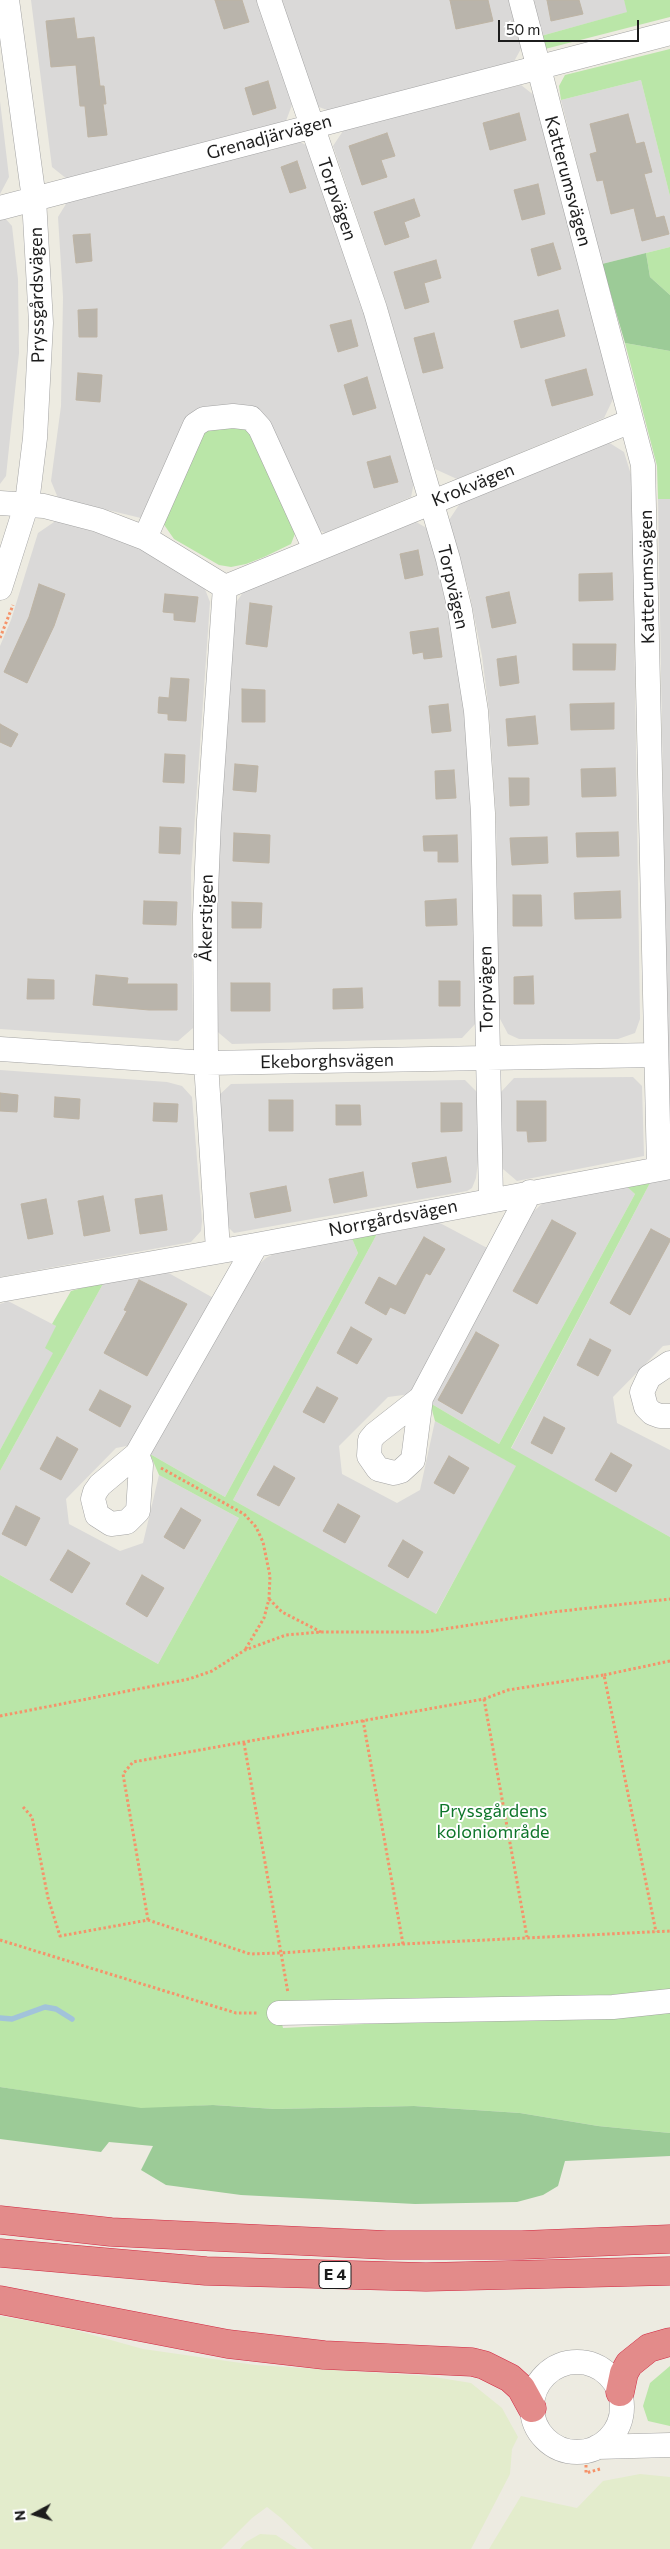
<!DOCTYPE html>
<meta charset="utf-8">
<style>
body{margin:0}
#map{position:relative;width:670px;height:2549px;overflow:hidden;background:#edebe1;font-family:Commissioner,sans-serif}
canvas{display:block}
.north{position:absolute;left:10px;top:2489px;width:50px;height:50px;-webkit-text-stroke:4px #fff;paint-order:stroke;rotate:264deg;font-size:14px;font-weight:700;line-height:20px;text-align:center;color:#1c1c1c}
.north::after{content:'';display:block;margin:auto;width:18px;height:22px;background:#1c1c1c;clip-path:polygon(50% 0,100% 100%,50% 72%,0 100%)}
.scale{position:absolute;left:498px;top:20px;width:141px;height:22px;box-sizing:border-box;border:2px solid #1c1c1c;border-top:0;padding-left:6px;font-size:15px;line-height:18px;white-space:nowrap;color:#1c1c1c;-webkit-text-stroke:4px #fff;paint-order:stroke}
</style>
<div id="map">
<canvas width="670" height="2549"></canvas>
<div class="north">N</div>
<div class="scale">50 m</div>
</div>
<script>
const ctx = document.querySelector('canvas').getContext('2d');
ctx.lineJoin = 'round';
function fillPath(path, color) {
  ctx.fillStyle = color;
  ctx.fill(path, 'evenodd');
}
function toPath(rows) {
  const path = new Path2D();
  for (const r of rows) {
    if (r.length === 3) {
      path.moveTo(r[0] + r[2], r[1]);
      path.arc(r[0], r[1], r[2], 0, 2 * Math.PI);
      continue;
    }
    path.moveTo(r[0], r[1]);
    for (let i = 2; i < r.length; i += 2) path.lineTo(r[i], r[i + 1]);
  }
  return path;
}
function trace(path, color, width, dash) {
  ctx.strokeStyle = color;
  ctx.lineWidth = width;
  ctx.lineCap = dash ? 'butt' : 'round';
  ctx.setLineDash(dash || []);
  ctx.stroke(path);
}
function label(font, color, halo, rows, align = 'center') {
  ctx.font = font + ' Commissioner,sans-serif';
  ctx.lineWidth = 4;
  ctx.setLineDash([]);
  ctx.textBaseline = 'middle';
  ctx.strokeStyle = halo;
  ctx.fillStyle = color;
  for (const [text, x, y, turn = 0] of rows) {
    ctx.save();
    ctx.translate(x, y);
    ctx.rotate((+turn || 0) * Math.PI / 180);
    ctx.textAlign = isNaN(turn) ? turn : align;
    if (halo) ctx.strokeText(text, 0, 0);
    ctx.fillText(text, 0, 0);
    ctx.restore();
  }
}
fillPath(toPath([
 [31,0,259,0,293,102,286,121,67,179,52,167],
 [277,0,511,0,523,45,511,67,335,113,311,104],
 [532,0,624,0,628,12,541,36],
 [641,80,670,196,670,247,602,264,561,100],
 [521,85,535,96,614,397,604,418,457,479,435,469,387,306,333,146,345,128],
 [0,101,9,177,0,194],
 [295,139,311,148,368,315,415,478,411,497,325,533,308,524,145,519,58,498,51,481,61,406,63,297,58,217,69,199],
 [4,217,12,226,18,279,19,353,6,476,0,484,0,218],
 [608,442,624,452,632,478,640,1019,635,1033,618,1039,519,1039,508,1034,499,1017,496,818,489,711,482,656,469,591,449,520,463,499],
 [658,499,670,499,670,1137,669,1136],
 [411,519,430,530,447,596,466,712,474,814,477,1022,462,1038,232,1044,213,1028,217,822,233,607,246,588],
 [57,520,135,545,203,584,210,602,191,873,193,1028,178,1041,0,1029,0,646,11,620,38,533],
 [0,1070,167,1082,182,1086,192,1097,202,1221,201,1231,191,1242,0,1277],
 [633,1077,642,1086,644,1156,517,1181,503,1169,500,1093,514,1078],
 [465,1080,478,1093,478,1161,476,1178,472,1188,467,1191,234,1233,226,1225,216,1098,231,1084],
 [670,1178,670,1345,663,1346,613,1397,617,1423,670,1450,670,1537,511,1449,651,1181],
 [625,1185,635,1194,499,1444,430,1403,526,1218,544,1202],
 [438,1222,491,1250,411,1394,388,1397,339,1446,342,1474,397,1503,420,1490,435,1421,517,1466,435,1615,233,1500,378,1232],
 [351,1236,358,1253,225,1497,150,1454,254,1269,266,1258,285,1248],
 [165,1271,217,1300,137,1444,116,1448,66,1499,69,1524,120,1551,143,1543,159,1475,239,1518,158,1664,0,1575,0,1471,104,1282],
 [8,1301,56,1326,54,1353,0,1450,0,1304]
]), '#dad9d8');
fillPath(toPath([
 [0,2316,64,2327,143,2349,255,2365,428,2376,471,2383,502,2408,518,2437,512,2449,510,2474,471,2549,313,2549,281,2518,267,2507,252,2518,221,2549,0,2549],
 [640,2474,670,2477,670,2549,489,2549,521,2496,577,2508,603,2481],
 [260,2534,276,2535,297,2549,240,2549,246,2542]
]), '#e3eccc');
fillPath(toPath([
 [624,0,670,0,670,17,545,49,541,36,627,12],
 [670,49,670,196,641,80,561,100,559,86,565,75],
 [670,247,670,295,650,277,646,253],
 [625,343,670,351,670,499,658,499,657,466],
 [249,423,296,531,291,544,264,557,246,564,231,567,219,565,174,539,160,519,205,427],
 [651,1181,511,1448,670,1537,670,1989,614,1995,277,2004,283,2028,670,2009,670,2133,598,2126,520,2113,414,2106,275,2109,213,2105,141,2109,0,2087,0,1575,158,1664,239,1518,159,1475,150,1454,225,1497,358,1253,351,1236,378,1232,233,1500,436,1614,516,1466,435,1421,430,1403,499,1444,635,1194,625,1185],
 [104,1282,0,1471,0,1450,53,1353,45,1348,56,1326,52,1324,71,1291],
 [670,2366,670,2426,648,2421,643,2406,650,2383]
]), '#bae6a8');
fillPath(toPath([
 [646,253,650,277,670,295,670,351,625,343,602,264],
 [0,2087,141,2108,213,2105,275,2109,414,2106,520,2113,598,2126,670,2133,670,2156,565,2161,558,2186,543,2195,517,2202,415,2204,241,2195,166,2185,141,2170,153,2146,109,2142,101,2152,0,2139]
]), '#9ccb97');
trace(toPath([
 [0,2018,12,2019,45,2007,56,2009,72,2019]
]), '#a2c3da', 5.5);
const building = toPath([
 [215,0,242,0,249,22,224,29,215,0],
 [450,0,488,0,493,21,456,29,450,0],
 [547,0,579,0,583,14,551,21,547,0],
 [74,18,77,39,94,37,100,86,104,86,106,104,103,104,107,135,88,137,85,106,80,106,76,65,51,67,46,21,74,18],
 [268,81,276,108,253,115,245,88,268,81],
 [519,113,526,140,490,150,483,123,519,113],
 [628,114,636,144,644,142,652,172,644,174,656,218,664,216,669,234,642,241,634,208,611,214,603,180,597,181,590,154,597,152,590,124,628,114],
 [387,133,395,156,381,160,387,177,362,185,349,146,387,133],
 [297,161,306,188,290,193,281,167,297,161],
 [538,184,545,214,522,220,514,190,538,184],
 [414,199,420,216,404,222,409,237,385,245,374,212,414,199],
 [90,234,92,261,76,263,73,235,90,234],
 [553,243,561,269,538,276,531,249,553,243],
 [436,260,441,278,424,283,429,302,405,309,394,272,436,260],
 [97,309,97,337,79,337,78,310,97,309],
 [558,310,565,336,521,348,514,321,558,310],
 [351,320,358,346,338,352,330,325,351,320],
 [434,333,443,368,423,373,414,338,434,333],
 [586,369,593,395,552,406,545,380,586,369],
 [78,373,102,375,100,402,76,400,78,373],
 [367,377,376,408,353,415,344,385,367,377],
 [390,456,398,482,374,488,367,462,390,456],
 [418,550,423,575,405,579,400,554,418,550],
 [612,573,613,600,579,601,579,574,612,573],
 [39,584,65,594,54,626,27,683,4,672,29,617,39,584],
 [509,592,516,623,492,628,486,597,509,592],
 [165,594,198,597,195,622,174,620,174,613,163,612,165,594],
 [250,603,272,606,267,647,246,644,250,603],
 [438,628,442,657,424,659,423,652,413,654,410,632,438,628],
 [573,644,616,644,615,670,573,670,573,644],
 [516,656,519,683,500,686,497,659,516,656],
 [171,678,189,679,186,721,168,720,168,714,158,713,159,697,169,698,171,678],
 [242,689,265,690,265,722,242,722,242,689],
 [614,703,614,729,571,730,570,704,614,703],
 [448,704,451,731,432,733,429,706,448,704],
 [535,716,538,744,508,746,506,719,535,716],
 [0,724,18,734,11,747,0,742,0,724],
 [165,754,185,755,184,783,163,782,165,754],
 [235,764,258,766,256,792,233,790,235,764],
 [615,768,616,796,582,797,581,769,615,768],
 [454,770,456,798,436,799,435,771,454,770],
 [509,778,529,778,529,805,510,806,509,778],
 [160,827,181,828,180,854,159,853,160,827],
 [618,832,619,856,577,857,576,833,618,832],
 [234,833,270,835,269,863,233,861,234,833],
 [457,835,458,862,438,862,438,851,424,851,423,836,457,835],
 [547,837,548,863,512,865,510,838,547,837],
 [620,891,621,918,575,919,574,893,620,891],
 [513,895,541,895,542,926,513,926,513,895],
 [456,899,457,925,426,926,425,901,456,899],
 [144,901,177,902,176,925,143,924,144,901],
 [232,902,262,903,261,928,232,928,232,902],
 [96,975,128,978,127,984,177,984,177,1010,149,1010,93,1005,96,975],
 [533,976,534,1004,514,1004,514,977,533,976],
 [28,979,54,980,54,999,27,999,28,979],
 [439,981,460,981,460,1006,439,1006,439,981],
 [231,983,270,983,270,1011,231,1011,231,983],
 [362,988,363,1008,333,1009,333,989,362,988],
 [0,1093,18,1095,17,1112,0,1111,0,1093],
 [55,1097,80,1099,79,1119,54,1117,55,1097],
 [269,1100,293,1100,293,1131,269,1131,269,1100],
 [517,1101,546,1101,546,1141,528,1142,527,1131,517,1131,517,1101],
 [154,1103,178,1104,177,1122,153,1121,154,1103],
 [441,1103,462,1103,462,1131,441,1132,441,1103],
 [336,1105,360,1105,361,1125,336,1125,336,1105],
 [446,1157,451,1182,417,1188,412,1163,446,1157],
 [363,1172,367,1196,334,1203,329,1179,363,1172],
 [286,1186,291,1211,255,1218,250,1193,286,1186],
 [162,1195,167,1230,140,1234,135,1199,162,1195],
 [103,1196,110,1231,84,1236,78,1201,103,1196],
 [46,1199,53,1234,28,1239,21,1204,46,1199],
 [552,1220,576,1233,537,1304,513,1291,552,1220],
 [651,1229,670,1239,670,1241,630,1315,610,1303,651,1229],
 [424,1237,445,1249,430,1275,426,1273,405,1314,390,1307,386,1315,365,1303,379,1277,396,1286,424,1237],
 [139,1280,187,1304,147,1376,104,1353,127,1311,124,1310,139,1280],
 [351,1327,372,1339,357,1364,337,1353,351,1327],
 [476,1332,499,1345,462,1414,438,1400,476,1332],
 [590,1339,611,1350,598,1376,577,1365,590,1339],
 [317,1387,338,1398,324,1423,303,1412,317,1387],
 [100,1390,131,1406,120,1427,89,1410,100,1390],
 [544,1417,565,1428,552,1454,531,1443,544,1417],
 [57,1437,78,1449,61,1480,40,1469,57,1437],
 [611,1453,632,1465,616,1492,595,1480,611,1453],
 [449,1456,469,1468,454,1494,434,1483,449,1456],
 [274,1466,295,1478,279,1506,257,1495,274,1466],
 [338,1504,360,1516,345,1543,323,1531,338,1504],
 [16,1506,40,1518,26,1546,2,1534,16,1506],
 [181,1508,201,1520,184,1549,164,1537,181,1508],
 [403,1540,423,1552,408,1578,388,1566,403,1540],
 [68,1550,90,1563,72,1593,50,1580,68,1550],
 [142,1575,164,1588,147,1617,126,1604,142,1575]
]);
fillPath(building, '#b9b4ab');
trace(building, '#beb4a4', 1);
const minor = toPath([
 [269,0,375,309,448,559,460,610,476,711,483,813,491,1199],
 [521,0,643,465,659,1169],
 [0,208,670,33],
 [0,503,44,506,98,520,145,538,225,587],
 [145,538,195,425,204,419,233,416,251,418,260,428,315,549],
 [225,587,631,421],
 [0,588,27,503,35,438,41,323,34,199,7,0],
 [0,1049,206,1063,655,1055],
 [218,1250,206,1063,205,915,209,820,225,587],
 [0,1290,256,1245,670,1167],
 [670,1363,649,1377,642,1392,646,1407,652,1413,660,1416,670,1416],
 [421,1398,413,1460,401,1471,394,1473,378,1469,369,1456,370,1440,375,1434,421,1398,530,1192],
 [137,1454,141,1465,138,1511,127,1522,111,1524,97,1515,93,1499,95,1492,100,1485,137,1454,256,1245],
 [279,2013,613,2007,670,2001],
 [577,2407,45],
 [597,2447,670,2445]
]);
const highway = toPath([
 [0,2220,111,2232,386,2245,522,2245,670,2239],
 [0,2253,206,2271,426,2277,670,2271],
 [0,2300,228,2344,324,2355,472,2362,484,2365,510,2378,521,2388,532,2408],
 [620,2392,624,2373,629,2364,649,2348,670,2342]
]);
trace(minor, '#a3a3a3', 25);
trace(highway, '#d12842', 29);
trace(toPath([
 [0,638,13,605],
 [161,1468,244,1514,256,1527,263,1542,270,1576,269,1599,264,1618,245,1650],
 [269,1599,282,1612,321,1632],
 [604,1675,670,1661],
 [484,1699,527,1937],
 [0,1716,189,1679,212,1671,245,1650,286,1635,321,1632,425,1632,553,1612,670,1599],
 [363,1720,403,1944],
 [244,1743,281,1953,403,1944,670,1931],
 [23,1807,32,1817,48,1898,60,1936,148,1920,250,1954,281,1953,288,1993],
 [148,1920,123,1774,133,1762,484,1699,508,1690,604,1675,656,1932],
 [0,1940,236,2013,259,2013],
 [586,2465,586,2473,600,2469]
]), '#f5936a', 3, [2.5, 2.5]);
trace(minor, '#fff', 24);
trace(highway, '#e38b8a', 28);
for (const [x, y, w] of [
 [335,2275,32]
]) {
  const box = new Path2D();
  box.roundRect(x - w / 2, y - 13.5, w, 27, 4);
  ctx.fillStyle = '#fff';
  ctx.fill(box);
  trace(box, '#1c1c1c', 1);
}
label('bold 16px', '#1c1c1c', null, [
 ["E 4",335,2275]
]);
label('18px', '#1c1c1c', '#fff', [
 ["Grenadjärvägen",269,137,-15],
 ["Katterumsvägen",568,181,75],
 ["Torpvägen",337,199,71],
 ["Pryssgårdsvägen",37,295,-91],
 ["Krokvägen",473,485,-22],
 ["Katterumsvägen",647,577,-91],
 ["Torpvägen",453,587,77],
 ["Åkerstigen",206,918,-89],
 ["Torpvägen",486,989,-91],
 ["Ekeborghsvägen",327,1061,-1],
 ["Norrgårdsvägen",393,1218,-11]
]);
label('18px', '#0e752a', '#fff', [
 ["Pryssgårdens",493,1811],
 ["koloniområde",493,1832]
]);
</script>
